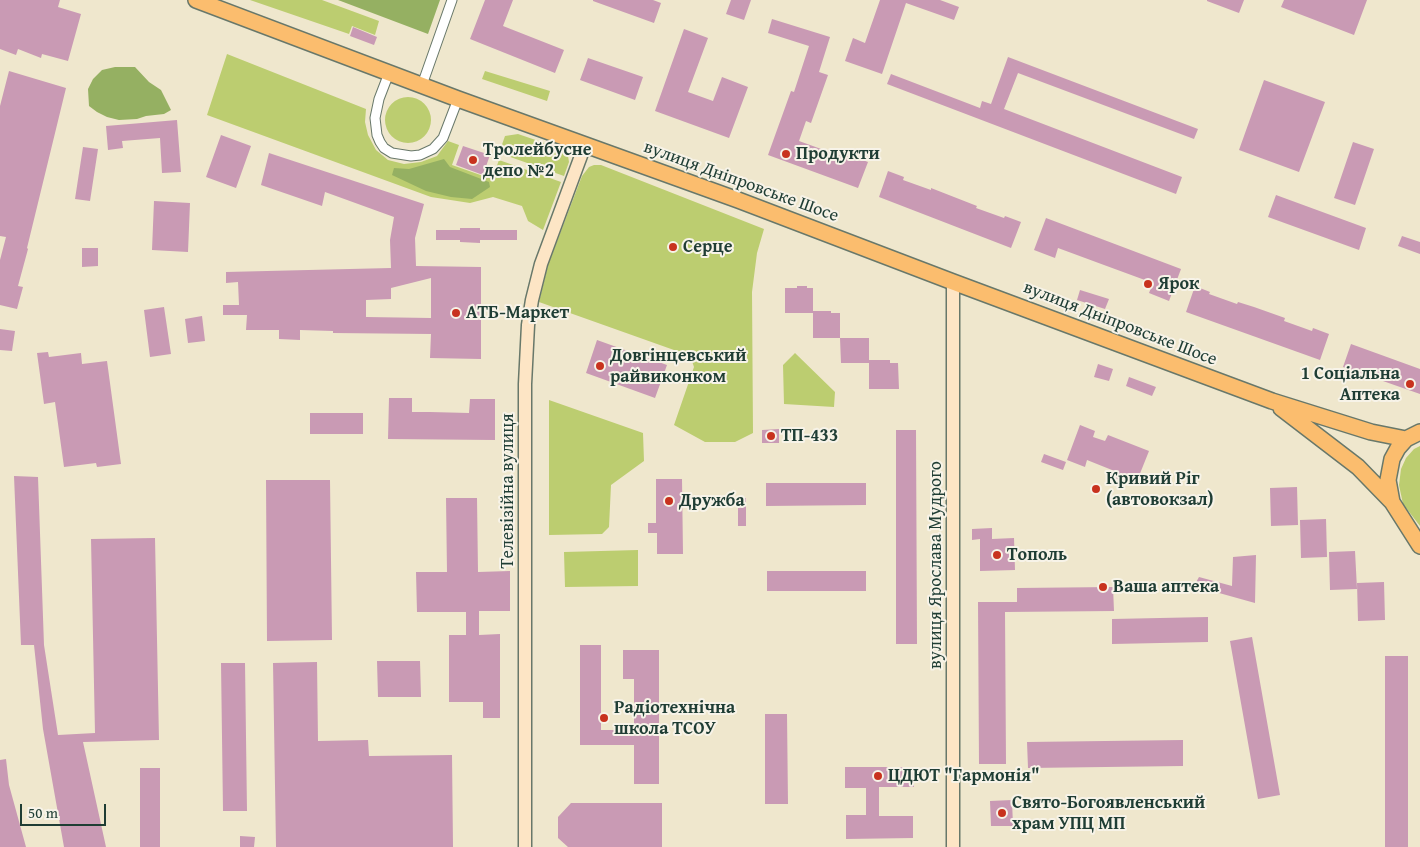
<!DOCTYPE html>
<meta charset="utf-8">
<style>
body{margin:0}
#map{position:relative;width:1420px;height:847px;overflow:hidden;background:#efe7cd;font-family:"Gentium Book Plus",serif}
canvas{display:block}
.scale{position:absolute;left:20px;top:804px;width:86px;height:22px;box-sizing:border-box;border:2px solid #1f3d34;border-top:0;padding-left:6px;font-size:15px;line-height:18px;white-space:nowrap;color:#1f3d34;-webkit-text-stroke:4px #f7f3e8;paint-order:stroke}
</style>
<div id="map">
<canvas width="1420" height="847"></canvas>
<div class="scale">50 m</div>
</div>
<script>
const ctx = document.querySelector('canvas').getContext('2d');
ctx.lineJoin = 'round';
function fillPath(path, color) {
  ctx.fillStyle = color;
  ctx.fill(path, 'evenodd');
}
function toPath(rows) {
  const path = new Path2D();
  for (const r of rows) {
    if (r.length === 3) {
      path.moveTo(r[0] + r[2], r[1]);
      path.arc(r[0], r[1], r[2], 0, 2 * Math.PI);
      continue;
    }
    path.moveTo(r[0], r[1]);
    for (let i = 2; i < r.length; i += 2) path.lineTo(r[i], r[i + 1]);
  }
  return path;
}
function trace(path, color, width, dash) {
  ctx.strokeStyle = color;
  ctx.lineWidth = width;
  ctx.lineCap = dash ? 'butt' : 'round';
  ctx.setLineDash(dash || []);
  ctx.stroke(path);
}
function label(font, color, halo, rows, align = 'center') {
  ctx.font = font + ' "Gentium Book Plus",serif';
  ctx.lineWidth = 4;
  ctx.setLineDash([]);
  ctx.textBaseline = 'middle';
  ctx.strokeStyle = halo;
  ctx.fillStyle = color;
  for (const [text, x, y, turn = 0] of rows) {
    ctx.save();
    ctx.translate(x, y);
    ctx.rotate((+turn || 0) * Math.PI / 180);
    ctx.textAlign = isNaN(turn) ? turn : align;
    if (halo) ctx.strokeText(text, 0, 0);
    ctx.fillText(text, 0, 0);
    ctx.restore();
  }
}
fillPath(toPath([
 [250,0,322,0,379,21,375,35,352,26,349,34],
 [227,54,366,109,365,122,368,135,376,150,388,160,404,164,421,162,437,156,448,141,459,145,452,165,492,179,499,160,561,182,543,230,528,221,522,206,493,197,470,203,431,197,207,115],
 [485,71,550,91,547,101,482,79],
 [408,120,23],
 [518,134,565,150,568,156,569,162,564,176,499,153,505,136],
 [594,165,601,165,764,229,757,253,752,292,753,433,735,442,705,442,674,425,694,367,692,361,688,355,539,302,548,265,582,176,589,167],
 [795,353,835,392,834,407,784,404,783,365],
 [549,400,643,433,644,461,611,485,609,527,602,534,549,535],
 [1420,446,1420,526,1403,504,1399,485,1401,469,1406,458,1414,449],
 [638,550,638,586,565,587,564,552]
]), '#bccd70');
fillPath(toPath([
 [338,0,440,0,428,34],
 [115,67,135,67,149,82,161,90,171,110,164,114,146,116,137,119,119,120,107,117,97,112,89,106,88,89,93,79,102,70],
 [444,159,450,167,489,182,490,187,472,199,451,197,426,191,392,175,394,168,409,169]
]), '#95b062');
fillPath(toPath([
 [0,0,60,0,58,7,81,14,68,61,42,54,41,58,18,49,16,55,0,49],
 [485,0,513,0,503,26,564,50,555,73,470,39],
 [593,0,653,0,661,3,654,23,593,1],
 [731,0,751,0,744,20,726,14],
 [880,0,940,0,959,7,954,20,906,3,882,74,845,61,853,38,865,43],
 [1207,0,1244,0,1239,13,1207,1],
 [1284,0,1367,0,1354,35,1281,7],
 [772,19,830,37,819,72,828,75,811,123,806,121,799,141,846,158,847,154,868,162,858,188,768,155,791,91,794,92,809,46,768,33],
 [353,27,377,37,374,45,350,36],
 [684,29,708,38,688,92,713,101,722,77,748,87,729,138,655,111],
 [1008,57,1198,129,1194,139,1018,73,1004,109,1182,177,1176,194,887,84,891,74,980,108,982,101,991,104],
 [588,58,643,77,635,100,580,80],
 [9,71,66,88,27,248,28,249,18,286,23,287,17,309,0,305,0,260,6,237,0,236,0,106],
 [1264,80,1325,102,1299,172,1239,150],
 [177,120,181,172,162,173,160,138,122,141,123,148,108,150,106,126],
 [221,135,251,146,236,188,206,177],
 [1353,142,1374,149,1355,205,1334,198],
 [463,146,490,155,483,175,456,165],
 [83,147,98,149,90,201,75,199],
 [269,153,424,204,415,238,416,266,481,267,481,359,430,358,431,334,333,333,333,331,300,330,300,340,279,339,279,330,246,330,247,315,223,315,223,305,239,305,238,282,226,283,226,272,391,268,390,240,394,217,325,192,322,206,261,185],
 [431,278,431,318,366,317,366,300,391,299,391,288],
 [888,171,904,177,903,180,931,190,931,188,977,206,976,208,1004,218,1005,216,1021,222,1011,248,879,197],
 [1276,195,1366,228,1359,250,1268,217],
 [154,201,190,203,188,252,152,250],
 [1046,218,1181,269,1169,301,1149,293,1153,283,1104,265,1058,248,1055,258,1034,250],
 [460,228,480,228,480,230,517,230,517,240,480,240,480,243,460,242,460,240,436,240,436,230,460,230],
 [1402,236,1420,242,1420,254,1398,246],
 [82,248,98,248,98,266,82,267],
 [797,286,807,286,807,288,813,288,813,311,831,311,831,313,840,313,840,338,813,338,813,313,785,313,785,288,797,288],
 [1195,286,1210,292,1209,294,1237,304,1238,302,1254,307,1285,318,1284,321,1312,331,1313,328,1329,334,1320,360,1186,312],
 [1080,290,1109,299,1105,309,1077,300],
 [164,307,171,354,150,357,144,310],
 [202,316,205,341,188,343,185,319],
 [0,329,15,331,12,351,0,350],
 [840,338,869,338,869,363,841,363],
 [597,340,667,365,655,398,586,373],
 [1351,344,1420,369,1420,394,1343,367],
 [48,352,49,357,81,353,82,364,107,361,121,464,97,467,96,463,64,467,55,402,44,404,37,353],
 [869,360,890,360,890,363,898,363,899,389,869,389],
 [1098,364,1113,369,1109,381,1094,377],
 [1129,377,1156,387,1152,396,1126,386],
 [389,398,412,398,412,412,430,412,469,413,470,399,495,399,495,440,388,439],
 [310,413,363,413,363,434,310,434],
 [1080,425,1095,431,1093,437,1105,441,1108,435,1149,451,1135,486,1115,478,1117,472,1087,460,1085,467,1067,460],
 [779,429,779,443,762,443,762,430],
 [896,430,916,430,917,644,896,644],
 [1044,454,1066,462,1063,470,1041,462],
 [14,476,38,477,44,645,58,735,95,733,91,539,155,538,159,740,83,742,106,847,64,847,43,729,34,645,21,645],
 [656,479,682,479,683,554,657,554,657,533,648,533,648,523,656,523],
 [266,480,330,480,332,640,267,641],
 [766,483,866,483,866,505,766,506],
 [1297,487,1298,525,1271,526,1270,488],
 [446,498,477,498,478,572,510,571,510,611,479,611,479,635,500,634,500,718,483,718,483,702,449,702,449,635,466,635,466,612,417,612,416,572,447,572],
 [738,498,746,498,746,526,738,526],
 [1326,519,1327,557,1301,558,1300,520],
 [992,528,992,539,1014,538,1015,570,980,571,980,539,972,540,972,529],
 [1355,551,1357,589,1330,590,1329,552],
 [1256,555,1255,603,1194,586,1199,577,1232,586,1233,557],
 [767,571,866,571,866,591,767,591],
 [1384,582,1385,620,1358,621,1357,583],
 [1113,587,1114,611,1005,612,1006,764,979,764,978,602,1017,602,1017,588],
 [1208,617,1208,642,1112,644,1112,619],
 [1252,637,1280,795,1258,799,1230,641],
 [580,645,601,645,601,730,634,730,634,679,623,679,623,650,659,650,659,784,634,784,634,745,580,745],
 [1385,656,1408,656,1408,847,1385,847],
 [377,661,420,661,421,697,378,697],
 [317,662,318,741,368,740,369,756,452,755,453,847,276,847,273,663],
 [221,663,245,663,247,811,223,811],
 [765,714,787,714,788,804,765,804],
 [1183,740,1183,766,1028,768,1027,742],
 [6,759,9,785,26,847,0,847,0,760],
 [845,767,914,767,914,787,879,787,879,816,913,816,913,838,846,839,846,815,866,815,866,788,845,788],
 [140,768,160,768,160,847,140,847],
 [1012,800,1013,826,991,826,990,801],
 [571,803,662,803,662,847,568,847,558,838,558,817],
 [240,836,255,837,254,847,240,847]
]), '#c99ab4');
const street = toPath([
 [389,73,379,99,375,118,377,135,380,142,384,148,392,153,411,156,420,155,433,149,443,138,458,99],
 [422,85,452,0]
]);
const secondary = toPath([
 [525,847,525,384,528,325,532,300,541,264,585,145],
 [953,847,953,282]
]);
const primary = toPath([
 [196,0,458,99,738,200,953,282,1272,401,1371,432,1406,439],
 [1281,408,1358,467,1392,502],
 [1420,432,1406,439,1398,448,1392,459,1388,480,1392,502,1420,546]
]);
trace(street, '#68786a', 11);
trace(secondary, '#68786a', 15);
trace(primary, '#68786a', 18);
trace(street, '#fff', 9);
trace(secondary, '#fde5c5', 12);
trace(primary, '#fbbd6e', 15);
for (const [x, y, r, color] of [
 [786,154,5,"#c8321e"],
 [473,160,5,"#c8321e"],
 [673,247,5,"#c8321e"],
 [1148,284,5,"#c8321e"],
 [456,313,5,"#c8321e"],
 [600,366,5,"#c8321e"],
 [1410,384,5,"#c8321e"],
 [771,436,5,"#c8321e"],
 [1096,489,5,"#c8321e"],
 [669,501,5,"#c8321e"],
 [997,555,5,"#c8321e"],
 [1103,587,5,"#c8321e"],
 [604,718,5,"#c8321e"],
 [878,776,5,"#c8321e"],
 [1002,813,5,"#c8321e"]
]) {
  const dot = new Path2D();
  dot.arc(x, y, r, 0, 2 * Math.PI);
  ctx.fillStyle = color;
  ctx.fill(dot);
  trace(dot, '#f7f3e8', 2);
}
label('bold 18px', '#1f3d34', '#f7f3e8', [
 ["Тролейбусне",483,150],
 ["депо №2",483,171],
 ["Продукти",796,154],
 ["Серце",683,247],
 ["Ярок",1158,284],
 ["АТБ-Маркет",466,313],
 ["Довгінцевський",610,356],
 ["райвиконком",610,377],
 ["1 Соціальна",1400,374,"right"],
 ["Аптека",1400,395,"right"],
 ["ТП-433",781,436],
 ["Кривий Ріг",1106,479],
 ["(автовокзал)",1106,500],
 ["Дружба",679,501],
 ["Тополь",1007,555],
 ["Ваша аптека",1113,587],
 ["Радіотехнічна",614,708],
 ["школа ТСОУ",614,729],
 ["ЦДЮТ \"Гармонія\"",888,776],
 ["Свято-Богоявленський",1012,803],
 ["храм УПЦ МП",1012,824]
], 'left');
label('18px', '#1f3d34', '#f7f3e8', [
 ["вулиця Дніпровське Шосе",741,182,20],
 ["вулиця Дніпровське Шосе",1120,324,21],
 ["Телевізійна вулиця",508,491,-90],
 ["вулиця Ярослава Мудрого",936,565,-90]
]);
</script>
